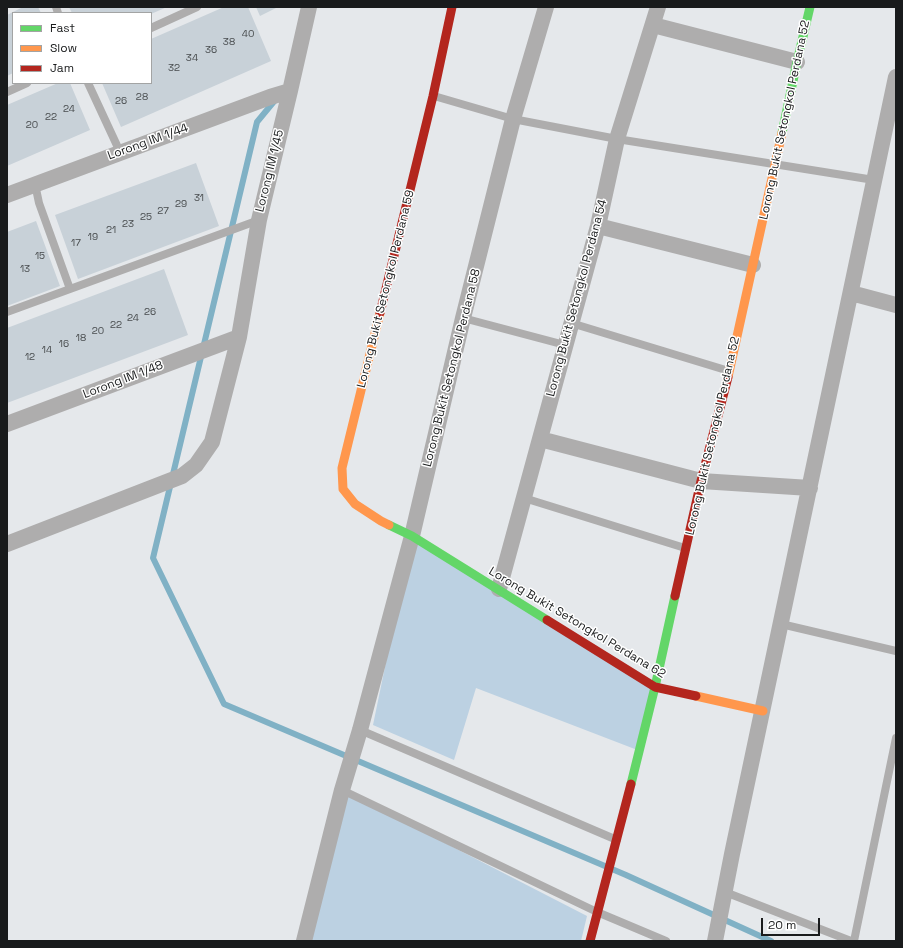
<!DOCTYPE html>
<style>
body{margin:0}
#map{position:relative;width:903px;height:948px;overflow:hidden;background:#e5e8eb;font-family:"Space Grotesk",sans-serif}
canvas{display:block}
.frame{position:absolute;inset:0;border:8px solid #191b1c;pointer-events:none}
.legend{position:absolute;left:12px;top:12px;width:140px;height:72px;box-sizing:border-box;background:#fff;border:1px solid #a3a4a4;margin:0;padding:5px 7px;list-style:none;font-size:12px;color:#191b1c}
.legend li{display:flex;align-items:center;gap:8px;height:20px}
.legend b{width:20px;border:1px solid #a3a4a4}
.scale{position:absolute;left:761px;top:918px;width:59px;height:18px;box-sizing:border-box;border:2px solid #191b1c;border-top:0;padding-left:5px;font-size:12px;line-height:14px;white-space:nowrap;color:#191b1c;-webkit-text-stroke:3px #fff;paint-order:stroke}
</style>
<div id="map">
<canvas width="903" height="948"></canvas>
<div class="frame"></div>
<ul class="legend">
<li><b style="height:5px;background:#63d668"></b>Fast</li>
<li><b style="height:5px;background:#ff974d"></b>Slow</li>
<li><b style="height:5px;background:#b3261e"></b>Jam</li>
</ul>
<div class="scale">20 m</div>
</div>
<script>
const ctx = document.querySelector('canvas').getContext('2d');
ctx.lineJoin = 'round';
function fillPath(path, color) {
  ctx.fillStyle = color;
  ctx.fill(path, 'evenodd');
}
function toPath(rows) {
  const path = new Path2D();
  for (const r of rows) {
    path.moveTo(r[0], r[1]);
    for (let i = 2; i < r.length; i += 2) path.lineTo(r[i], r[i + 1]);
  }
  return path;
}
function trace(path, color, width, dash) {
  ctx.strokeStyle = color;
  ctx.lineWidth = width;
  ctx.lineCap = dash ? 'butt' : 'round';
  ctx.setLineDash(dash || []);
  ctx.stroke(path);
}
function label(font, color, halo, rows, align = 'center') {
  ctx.font = font + ' "Space Grotesk",sans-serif';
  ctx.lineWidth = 3;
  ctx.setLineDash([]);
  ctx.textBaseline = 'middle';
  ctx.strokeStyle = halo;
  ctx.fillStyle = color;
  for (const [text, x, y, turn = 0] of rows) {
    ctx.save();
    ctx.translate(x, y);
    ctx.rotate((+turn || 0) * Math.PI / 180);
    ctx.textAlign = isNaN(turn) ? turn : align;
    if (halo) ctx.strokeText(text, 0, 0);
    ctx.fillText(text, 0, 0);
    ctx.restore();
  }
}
fillPath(toPath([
 [412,536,655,687,640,751,476,688,454,760,373,725],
 [342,790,587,916,581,941,304,941]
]), '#bcd1e2');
trace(toPath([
 [276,99,257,122,153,558,224,704,626,875,771,941]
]), '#80b1c5', 6);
fillPath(toPath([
 [23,7,38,7,41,13,13,13,13,73,7,76,7,15],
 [69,7,167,7,151,14,151,13,72,13],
 [224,7,248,7,271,61,121,127,102,83,151,83,151,39],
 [256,7,278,7,260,16],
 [58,83,70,83,90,130,7,166,7,105],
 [196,163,219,226,78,279,55,215],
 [36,221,60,286,7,306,7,232],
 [164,269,188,335,7,403,7,328]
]), '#c8d1d8');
trace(toPath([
 [56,7,58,13],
 [151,28,197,7],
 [88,83,120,152],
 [7,92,27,83],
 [434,96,513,119,617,139,874,180],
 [35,184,39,203,70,289],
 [7,312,259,220],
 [463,318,565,345],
 [571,323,729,371],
 [524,498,685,548],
 [781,624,896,651],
 [360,730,617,840],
 [342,790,597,912,666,941],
 [725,892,851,941],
 [854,941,896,738]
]), '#aeadad', 8);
trace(toPath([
 [653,25,797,62],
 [7,195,270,97,290,91],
 [598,226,753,265],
 [851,293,896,305],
 [7,424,239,337],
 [540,439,701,481,810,488],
 [7,544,182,476,196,465,212,442,239,337,259,220,290,91,309,7],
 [499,589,598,226,617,139,658,7],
 [304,941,342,790,360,730,412,536,463,318,513,119,546,7],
 [715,941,732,854,896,77]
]), '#aeadad', 16);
trace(toPath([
 [782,133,797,62,810,7],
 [389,525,412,536,547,620],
 [631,784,655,687,675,596]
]), '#63d668', 9);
trace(toPath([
 [380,313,342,468,343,489,355,504,381,521,389,525],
 [728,377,782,133],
 [696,696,763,711]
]), '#ff974d', 9);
trace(toPath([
 [380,313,433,96,452,7],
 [675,596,701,481,728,377],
 [547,620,655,687,696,696],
 [590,941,631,784]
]), '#b3261e', 9);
label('10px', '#484c4e', null, [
 ["40",248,34],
 ["38",229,42],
 ["36",211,50],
 ["34",192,58],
 ["32",174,68],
 ["28",142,97],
 ["26",121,101],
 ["24",69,109],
 ["22",51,117],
 ["20",32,125],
 ["31",199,198],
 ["29",181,204],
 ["27",163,211],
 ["25",146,217],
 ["23",128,224],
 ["21",111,230],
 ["19",93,237],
 ["17",76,243],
 ["15",40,256],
 ["13",25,269],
 ["26",150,312],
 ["24",133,318],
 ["22",116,325],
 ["20",98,331],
 ["18",81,338],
 ["16",64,344],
 ["14",47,350],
 ["12",30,357]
]);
label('12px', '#191b1c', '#fff', [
 ["Lorong Bukit Setongkol Perdana 52",785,120,-78],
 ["Lorong IM 1/44",148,142,-20],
 ["Lorong IM 1/45",270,171,-76],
 ["Lorong Bukit Setongkol Perdana 59",386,289,-76],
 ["Lorong Bukit Setongkol Perdana 54",577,298,-75],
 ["Lorong Bukit Setongkol Perdana 58",452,368,-76],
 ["Lorong IM 1/48",123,380,-21],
 ["Lorong Bukit Setongkol Perdana 52",713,436,-77],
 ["Lorong Bukit Setongkol Perdana 62",577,623,31]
]);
</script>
